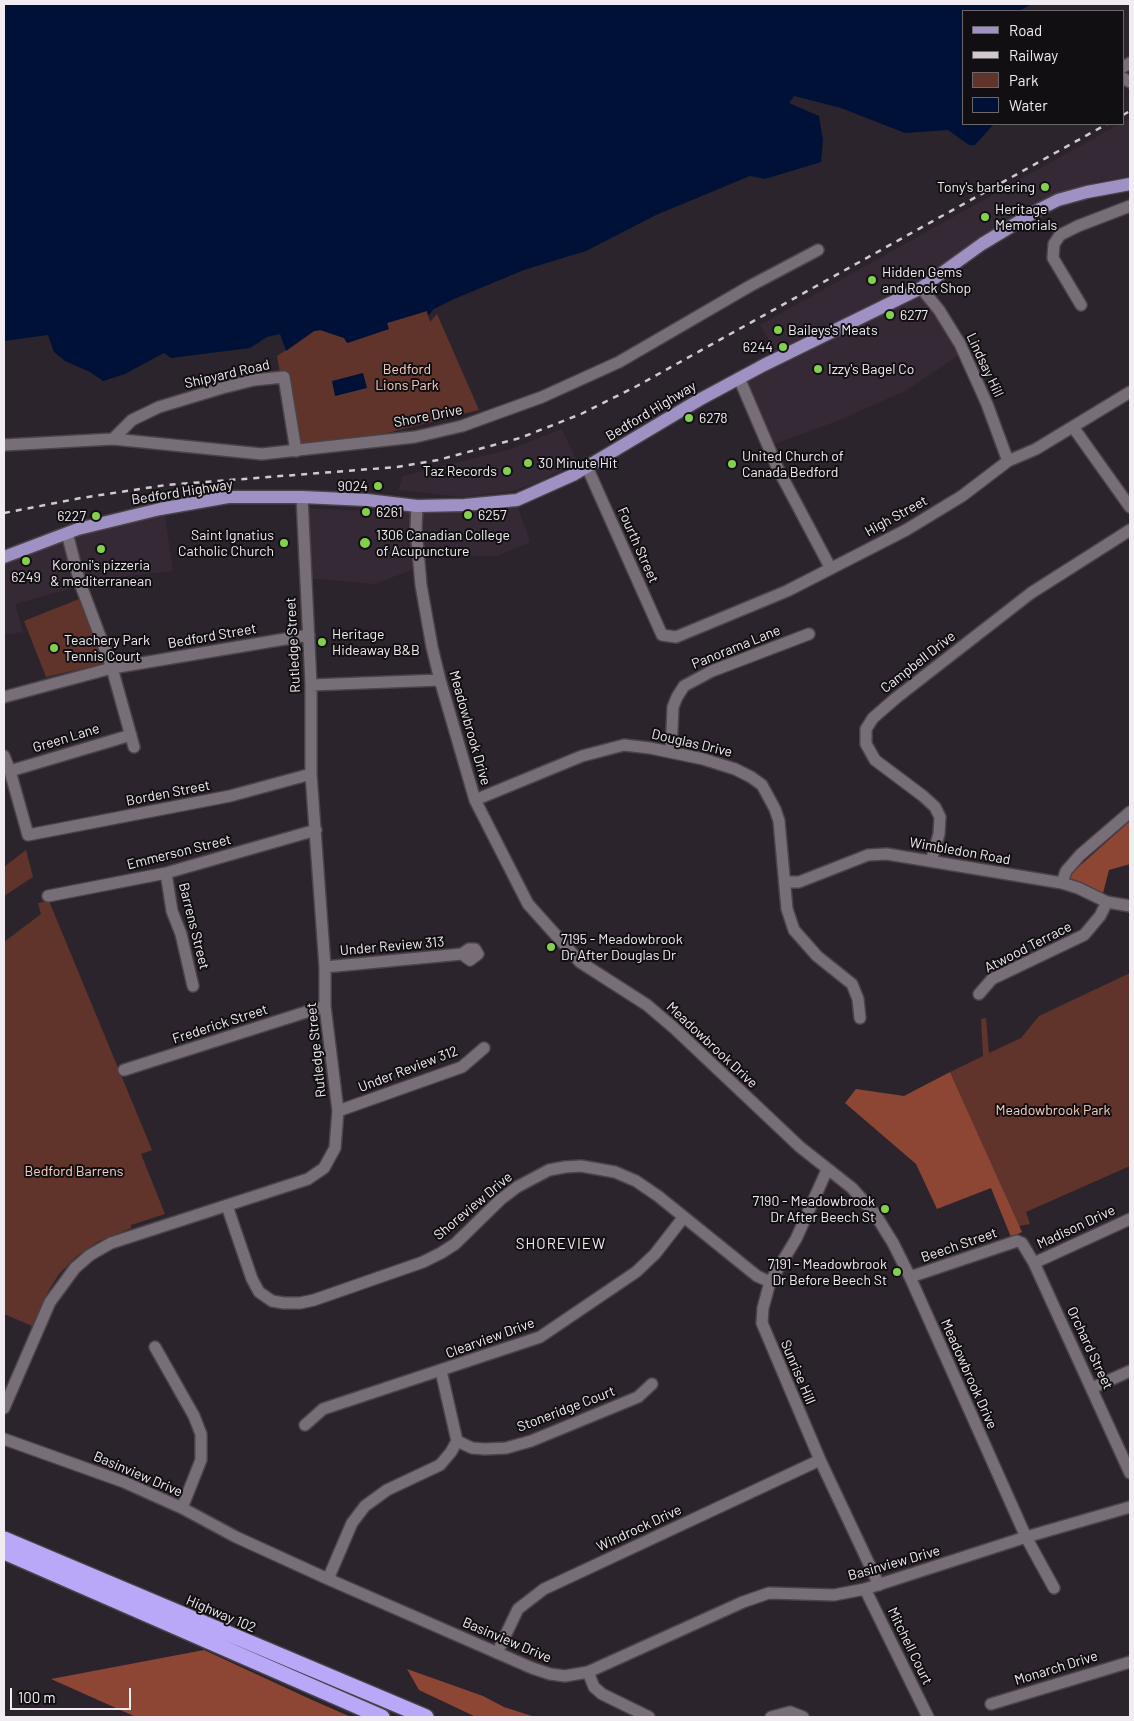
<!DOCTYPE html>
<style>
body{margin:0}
#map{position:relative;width:1134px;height:1721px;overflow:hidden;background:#2c242c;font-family:Barlow,sans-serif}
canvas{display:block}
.frame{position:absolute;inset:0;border:5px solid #f1ecf1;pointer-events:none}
.legend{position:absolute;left:962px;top:10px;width:162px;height:115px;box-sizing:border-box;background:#120f12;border:1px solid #6b676b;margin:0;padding:6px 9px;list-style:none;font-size:15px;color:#f1ecf1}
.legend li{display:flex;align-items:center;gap:10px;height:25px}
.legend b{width:25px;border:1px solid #6b676b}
.scale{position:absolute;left:10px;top:1688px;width:121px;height:22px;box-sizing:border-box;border:2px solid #f1ecf1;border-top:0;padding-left:6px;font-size:15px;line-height:18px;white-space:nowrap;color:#f1ecf1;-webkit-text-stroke:4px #120f12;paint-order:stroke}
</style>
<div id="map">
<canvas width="1134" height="1721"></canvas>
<div class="frame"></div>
<ul class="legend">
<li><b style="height:6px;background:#9f91c4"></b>Road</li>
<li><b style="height:6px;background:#d0cad0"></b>Railway</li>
<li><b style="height:14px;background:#60342a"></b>Park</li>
<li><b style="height:14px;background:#001138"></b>Water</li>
</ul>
<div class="scale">100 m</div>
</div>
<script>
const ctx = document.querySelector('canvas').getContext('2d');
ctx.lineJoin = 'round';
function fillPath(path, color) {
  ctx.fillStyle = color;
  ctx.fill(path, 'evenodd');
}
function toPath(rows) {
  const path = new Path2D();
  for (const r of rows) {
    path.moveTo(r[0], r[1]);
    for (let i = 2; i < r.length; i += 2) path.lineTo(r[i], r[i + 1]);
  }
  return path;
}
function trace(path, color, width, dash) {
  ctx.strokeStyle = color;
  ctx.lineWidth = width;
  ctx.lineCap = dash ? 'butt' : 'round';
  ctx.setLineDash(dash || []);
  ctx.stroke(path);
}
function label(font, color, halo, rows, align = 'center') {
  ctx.font = font + ' Barlow,sans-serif';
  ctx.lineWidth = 4;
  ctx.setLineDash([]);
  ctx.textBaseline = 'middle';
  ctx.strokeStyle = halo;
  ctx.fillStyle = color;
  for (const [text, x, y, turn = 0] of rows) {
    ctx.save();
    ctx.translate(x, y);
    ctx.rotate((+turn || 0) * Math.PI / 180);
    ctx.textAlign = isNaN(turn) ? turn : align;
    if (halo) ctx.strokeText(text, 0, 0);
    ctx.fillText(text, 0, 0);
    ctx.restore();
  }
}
fillPath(toPath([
 [1130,118,1130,177,1105,180,1071,189,1032,206,980,237,923,279,890,298,775,351,760,325],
 [928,289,968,349,905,391,837,421,769,446,735,383,904,304],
 [562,429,577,462,536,483,512,491,464,497,398,490,403,476,511,449],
 [517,506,530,542,497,556,421,555,422,566,375,584,307,578,298,508,397,512],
 [164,510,173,571,109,578,15,604,23,632,4,635,4,561,69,535]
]), '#362936');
fillPath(toPath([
 [427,311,430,322,437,314,479,410,383,434,293,444,277,356,314,331,322,330,344,338,348,343,388,329,387,323],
 [79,599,103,664,46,677,24,621],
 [26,850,33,877,4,896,4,867],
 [49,901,152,1150,141,1154,165,1214,131,1225,131,1228,99,1241,77,1256,59,1274,49,1290,32,1326,4,1314,4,942,41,914,38,903],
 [1130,973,1130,1166,1026,1212,1030,1224,1019,1226,950,1072,983,1056,981,1019,986,1018,989,1053,1021,1038,1039,1016]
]), '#60342a');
fillPath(toPath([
 [1130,821,1130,864,1109,870,1103,893,1065,879],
 [950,1072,1022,1232,1011,1237,991,1188,937,1209,916,1164,845,1103,856,1089,904,1096],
 [204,1650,310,1699,351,1717,136,1717,51,1679],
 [407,1669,483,1696,504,1707,535,1717,476,1717,419,1690]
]), '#8d4534');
fillPath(toPath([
 [4,4,1032,4,1019,11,963,11,963,124,994,124,975,145,969,145,948,130,905,133,841,108,794,96,789,103,819,116,823,140,821,162,765,179,750,176,656,215,586,251,524,270,454,299,434,309,428,316,427,311,387,323,389,329,347,343,344,338,320,330,314,331,286,351,280,334,267,337,250,348,171,358,164,353,125,374,103,381,90,372,65,361,54,352,48,335,4,341],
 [363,373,367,388,335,396,332,381]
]), '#001138');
const minor = toPath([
 [1123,67,1130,63],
 [1123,78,1130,82],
 [921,288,939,310,960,344,987,404,1008,461],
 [1081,305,1053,258,1054,244,1060,235,1078,226,1130,206],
 [739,378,778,469,830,567],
 [1073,427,1130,507],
 [113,439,132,420,159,407,222,388,254,380,284,377,296,451],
 [4,445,113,439,262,454,415,437,462,426,542,397,619,362,750,286,818,250],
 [587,467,662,635,676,637,787,591,906,530,962,496,1008,461,1036,449,1130,392],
 [417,506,416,529,421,585,432,647,440,680,475,800,528,904,580,962,647,1005,674,1028,800,1147,852,1188,875,1214,893,1243,910,1277,1026,1537,1054,1588],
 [67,533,80,583,112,668,134,747],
 [311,685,440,680],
 [4,697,112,668,309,635],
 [671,752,673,707,677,697,684,686,712,671,809,634],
 [4,756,10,771,28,835,230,796,311,774],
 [10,771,131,735],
 [475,800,582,756,624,745,650,748,703,759,735,769,751,777,762,785,775,809,779,821,787,909,794,930,817,956,852,984,858,999,860,1018],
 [931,861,939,834,940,817,935,807,923,796,875,760,866,744,866,729,873,718,896,698,1031,593,1130,530],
 [166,873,172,911,181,934,193,986],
 [785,882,799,882,868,855,887,854,1062,883,1078,888,1107,902,1130,906],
 [1062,883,1066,871,1080,855,1130,812],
 [48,896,166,873,316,830],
 [325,967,462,954,469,949,475,949,478,954,470,960,462,954],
 [979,994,992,979,1084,935,1100,916,1107,902],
 [124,1070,325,1006],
 [338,1111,462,1067,484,1048],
 [827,1170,796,1239,770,1282,763,1308,762,1323,820,1460,879,1585],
 [227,1206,252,1279,259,1292,272,1301,284,1303,300,1303,314,1300,423,1262,441,1253,455,1244,500,1200,517,1187,549,1170,565,1167,581,1166,615,1172,636,1181,658,1196,757,1276,770,1282],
 [1034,1263,1130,1219],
 [910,1277,1017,1241,1022,1243,1034,1263,1130,1473],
 [155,1347,194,1416,201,1434,201,1460,182,1508],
 [1092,1388,1130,1371],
 [4,1408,50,1302,75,1268,90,1255,111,1243,308,1179,324,1168,335,1148,338,1111,325,1006,325,967,311,774,311,685,302,497],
 [305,1425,323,1409,540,1337,636,1272,655,1254,683,1218],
 [4,1439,124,1482,182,1508,236,1537,328,1579,532,1668,550,1674,565,1676,588,1672,743,1602,769,1593,834,1595,865,1589,1026,1537,1130,1507],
 [457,1441,472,1448,485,1449,506,1448,531,1441,638,1397,652,1384],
 [328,1579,352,1523,365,1506,387,1490,440,1465,451,1452,457,1441,441,1371],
 [865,1589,928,1717],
 [497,1653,518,1609,544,1589,820,1460],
 [588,1672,594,1687,602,1694,649,1717],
 [991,1704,1130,1662],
 [771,1717,790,1712,803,1717]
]);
const major = toPath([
 [4,557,78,529,160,509,228,497,302,497,367,500,417,506,465,505,517,500,573,475,699,400,764,365,921,288,982,244,1040,209,1058,200,1087,192,1130,184]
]);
const highway = toPath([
 [4,1539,426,1717],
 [4,1552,382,1717]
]);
trace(minor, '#4a4349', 14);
trace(major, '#4a4349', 15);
trace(highway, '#4a4349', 18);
trace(minor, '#786e77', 11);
trace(major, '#9f91c4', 12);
trace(highway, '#b9a8f8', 15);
trace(toPath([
 [1123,115,1130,111],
 [4,513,81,498,166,485,397,467,438,460,520,438,581,414,637,386,1107,124]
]), '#d0cad0', 2.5, [6, 6]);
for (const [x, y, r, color] of [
 [1045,187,5,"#83d04e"],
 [985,217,5,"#83d04e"],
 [872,280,5,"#83d04e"],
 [890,315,5,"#83d04e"],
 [778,330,5,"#83d04e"],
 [783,347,5,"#83d04e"],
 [818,369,5,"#83d04e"],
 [689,418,5,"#83d04e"],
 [528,463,5,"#83d04e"],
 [732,464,5,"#83d04e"],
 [507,471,5,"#83d04e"],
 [378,486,5,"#83d04e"],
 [366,512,5,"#83d04e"],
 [468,515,5,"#83d04e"],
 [96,516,5,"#83d04e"],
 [284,543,5,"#83d04e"],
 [365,543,6,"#83d04e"],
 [101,549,5,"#83d04e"],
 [26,561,5,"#83d04e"],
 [322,642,5,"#83d04e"],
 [54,648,5,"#83d04e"],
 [551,947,5,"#83d04e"],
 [885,1209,5,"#83d04e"],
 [897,1272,5,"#83d04e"]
]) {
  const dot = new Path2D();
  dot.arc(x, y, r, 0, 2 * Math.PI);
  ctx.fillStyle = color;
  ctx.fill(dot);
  trace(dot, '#120f12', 2);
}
label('14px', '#f1ecf1', '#120f12', [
 ["Tony's barbering",1035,187,"right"],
 ["Heritage",995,209],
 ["Memorials",995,225],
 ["Hidden Gems",882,272],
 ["and Rock Shop",882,288],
 ["6277",900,315],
 ["Baileys's Meats",788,330],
 ["6244",773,347,"right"],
 ["Izzy's Bagel Co",828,369],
 ["6278",699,418],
 ["United Church of",742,456],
 ["Canada Bedford",742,472],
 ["30 Minute Hit",538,463],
 ["Taz Records",497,471,"right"],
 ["9024",368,486,"right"],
 ["6261",376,512],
 ["6257",478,515],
 ["6227",86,516,"right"],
 ["Saint Ignatius",274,535,"right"],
 ["Catholic Church",274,551,"right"],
 ["1306 Canadian College",376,535],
 ["of Acupuncture",376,551],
 ["Koroni's pizzeria",101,565,"center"],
 ["& mediterranean",101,581,"center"],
 ["6249",26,577,"center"],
 ["Heritage",332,634],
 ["Hideaway B&B",332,650],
 ["Teachery Park",64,640],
 ["Tennis Court",64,656],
 ["7195 - Meadowbrook",561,939],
 ["Dr After Douglas Dr",561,955],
 ["7190 - Meadowbrook",875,1201,"right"],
 ["Dr After Beech St",875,1217,"right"],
 ["7191 - Meadowbrook",887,1264,"right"],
 ["Dr Before Beech St",887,1280,"right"]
], 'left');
label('14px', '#f1ecf1', '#120f12', [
 ["Lindsay Hill",985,365,65],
 ["Shipyard Road",227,374,-13],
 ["Bedford Highway",651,411,-31],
 ["Shore Drive",428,416,-11],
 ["Bedford Highway",182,492,-9],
 ["High Street",896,516,-29],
 ["Fourth Street",638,545,66],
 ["Bedford Street",212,636,-10],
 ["Rutledge Street",293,645,-93],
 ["Panorama Lane",736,647,-22],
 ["Campbell Drive",918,662,-38],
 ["Meadowbrook Drive",470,728,74],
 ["Green Lane",66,738,-17],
 ["Douglas Drive",692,743,13],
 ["Borden Street",168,793,-11],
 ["Wimbledon Road",960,851,10],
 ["Emmerson Street",179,852,-14],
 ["Barrens Street",194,926,76],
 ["Under Review 313",392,946,-5],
 ["Atwood Terrace",1028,947,-27],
 ["Frederick Street",220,1024,-18],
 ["Meadowbrook Drive",712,1045,43],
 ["Rutledge Street",316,1050,-96],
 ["Under Review 312",408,1069,-21],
 ["Shoreview Drive",473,1206,-40],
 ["Madison Drive",1076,1227,-25],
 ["Beech Street",959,1245,-19],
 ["Clearview Drive",490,1338,-20],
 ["Orchard Street",1090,1348,65],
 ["Sunrise Hill",798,1372,67],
 ["Meadowbrook Drive",969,1374,66],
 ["Stoneridge Court",566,1409,-21],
 ["Basinview Drive",138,1474,23],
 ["Windrock Drive",639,1528,-25],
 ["Basinview Drive",894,1563,-16],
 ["Highway 102",221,1614,23],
 ["Basinview Drive",507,1640,23],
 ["Mitchell Court",910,1646,64],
 ["Monarch Drive",1056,1668,-17]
]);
label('14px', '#f9cdc2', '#120f12', [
 ["Bedford",407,369],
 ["Lions Park",407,385],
 ["Meadowbrook Park",1053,1110],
 ["Bedford Barrens",74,1171]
]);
ctx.letterSpacing = '1px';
label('15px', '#f1ecf1', '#120f12', [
 ["SHOREVIEW",561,1244]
]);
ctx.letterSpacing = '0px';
</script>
